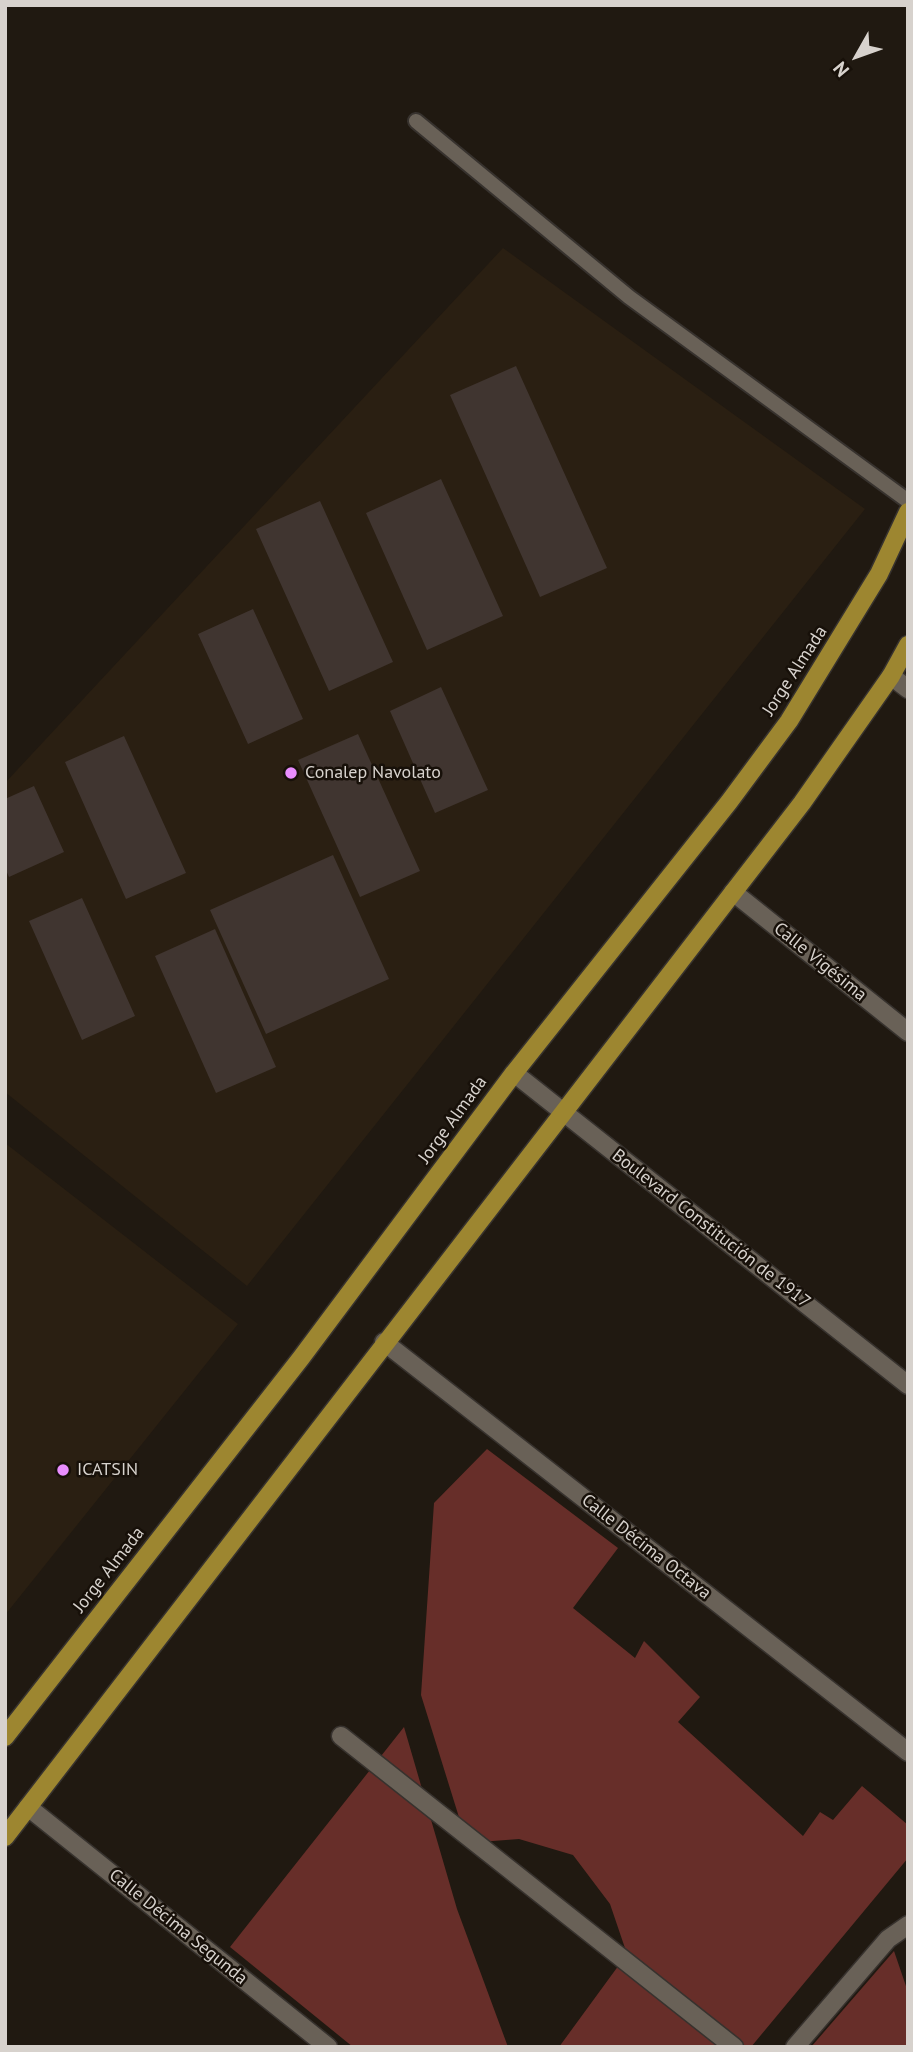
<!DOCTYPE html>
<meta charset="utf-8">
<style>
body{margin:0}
#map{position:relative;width:913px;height:2052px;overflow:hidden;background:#201911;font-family:"PT Sans",sans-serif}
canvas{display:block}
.frame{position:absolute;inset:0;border:7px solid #d7d2cd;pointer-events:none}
.north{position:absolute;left:822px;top:21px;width:70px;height:70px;-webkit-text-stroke:5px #171009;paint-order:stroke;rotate:230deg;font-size:19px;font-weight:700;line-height:28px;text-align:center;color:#d7d2cd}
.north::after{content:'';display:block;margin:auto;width:24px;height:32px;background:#d7d2cd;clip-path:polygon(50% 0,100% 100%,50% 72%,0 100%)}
</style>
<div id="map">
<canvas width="913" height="2052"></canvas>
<div class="frame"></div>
<div class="north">N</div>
</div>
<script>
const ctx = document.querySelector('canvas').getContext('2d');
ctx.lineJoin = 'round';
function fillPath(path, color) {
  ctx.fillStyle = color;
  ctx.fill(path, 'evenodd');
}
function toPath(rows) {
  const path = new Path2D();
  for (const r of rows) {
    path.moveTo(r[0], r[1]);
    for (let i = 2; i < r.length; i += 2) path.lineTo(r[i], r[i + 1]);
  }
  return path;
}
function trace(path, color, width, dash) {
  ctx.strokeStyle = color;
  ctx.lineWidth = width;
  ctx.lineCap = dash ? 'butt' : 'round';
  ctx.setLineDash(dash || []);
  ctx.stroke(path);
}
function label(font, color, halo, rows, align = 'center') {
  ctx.font = font + ' "PT Sans",sans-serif';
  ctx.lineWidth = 5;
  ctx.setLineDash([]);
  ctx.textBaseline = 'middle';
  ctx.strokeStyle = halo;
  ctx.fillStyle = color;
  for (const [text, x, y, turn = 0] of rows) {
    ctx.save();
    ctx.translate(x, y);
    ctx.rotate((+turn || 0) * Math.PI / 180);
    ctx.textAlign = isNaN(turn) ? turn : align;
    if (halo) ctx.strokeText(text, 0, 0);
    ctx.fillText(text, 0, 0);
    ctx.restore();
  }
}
fillPath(toPath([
 [503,248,865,509,247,1286,5,1092,5,783],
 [5,1143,238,1324,5,1615]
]), '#2a1f12');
fillPath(toPath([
 [487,1449,618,1548,573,1608,635,1658,644,1641,700,1697,678,1722,803,1836,820,1812,833,1820,862,1786,908,1825,908,1858,751,2047,559,2047,627,1954,610,1904,573,1855,519,1839,467,1843,421,1695,434,1503],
 [404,1727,457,1909,508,2047,353,2047,230,1947],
 [894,1951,908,1992,908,2047,811,2047]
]), '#672e29');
fillPath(toPath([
 [516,366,607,568,540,597,450,395],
 [441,479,503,616,427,650,366,513],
 [320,501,393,662,329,691,256,529],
 [253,609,303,719,248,744,198,634],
 [441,687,488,790,435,813,390,711],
 [358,734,420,871,360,897,298,760],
 [124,736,186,873,126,899,65,762],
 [34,786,64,852,9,877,5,868,5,799],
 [333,855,389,979,266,1034,210,910],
 [82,898,135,1016,82,1040,29,921],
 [215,929,276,1067,216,1093,155,956]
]), '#403530');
const service = toPath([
 [416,121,629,297,908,501]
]);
const minor = toPath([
 [891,676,908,689],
 [733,892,908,1032],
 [384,1342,908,1752],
 [341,1736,734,2047],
 [28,1807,328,2047],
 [795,2047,888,1939,908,1925]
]);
const tertiary = toPath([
 [514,1073,908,1385]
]);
const primary = toPath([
 [5,1737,301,1358,514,1073,729,802,789,721,879,574,908,512],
 [5,1837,802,803,891,676,908,645]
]);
trace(service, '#37322e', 18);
trace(minor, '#37322e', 21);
trace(tertiary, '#37322e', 21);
trace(primary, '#37322e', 21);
trace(service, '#696157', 14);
trace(minor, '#696157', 18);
trace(tertiary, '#696157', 18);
trace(primary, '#9d8630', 18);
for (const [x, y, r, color] of [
 [291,773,7,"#e98dfe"],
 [63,1470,7,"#e98dfe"]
]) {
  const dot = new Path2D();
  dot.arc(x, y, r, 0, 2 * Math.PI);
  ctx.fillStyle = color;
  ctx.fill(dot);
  trace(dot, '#171009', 2.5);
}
label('18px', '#d7d2cd', '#171009', [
 ["Jorge Almada",795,671,-57],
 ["Calle Vigésima",820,962,39],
 ["Jorge Almada",453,1120,-54],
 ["Boulevard Constitución de 1917",711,1229,38],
 ["Calle Décima Octava",646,1547,38],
 ["Jorge Almada",109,1570,-52],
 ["Calle Décima Segunda",178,1927,39]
]);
label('18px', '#d7d2cd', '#171009', [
 ["Conalep Navolato",305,773],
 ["ICATSIN",77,1470]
], 'left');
</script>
